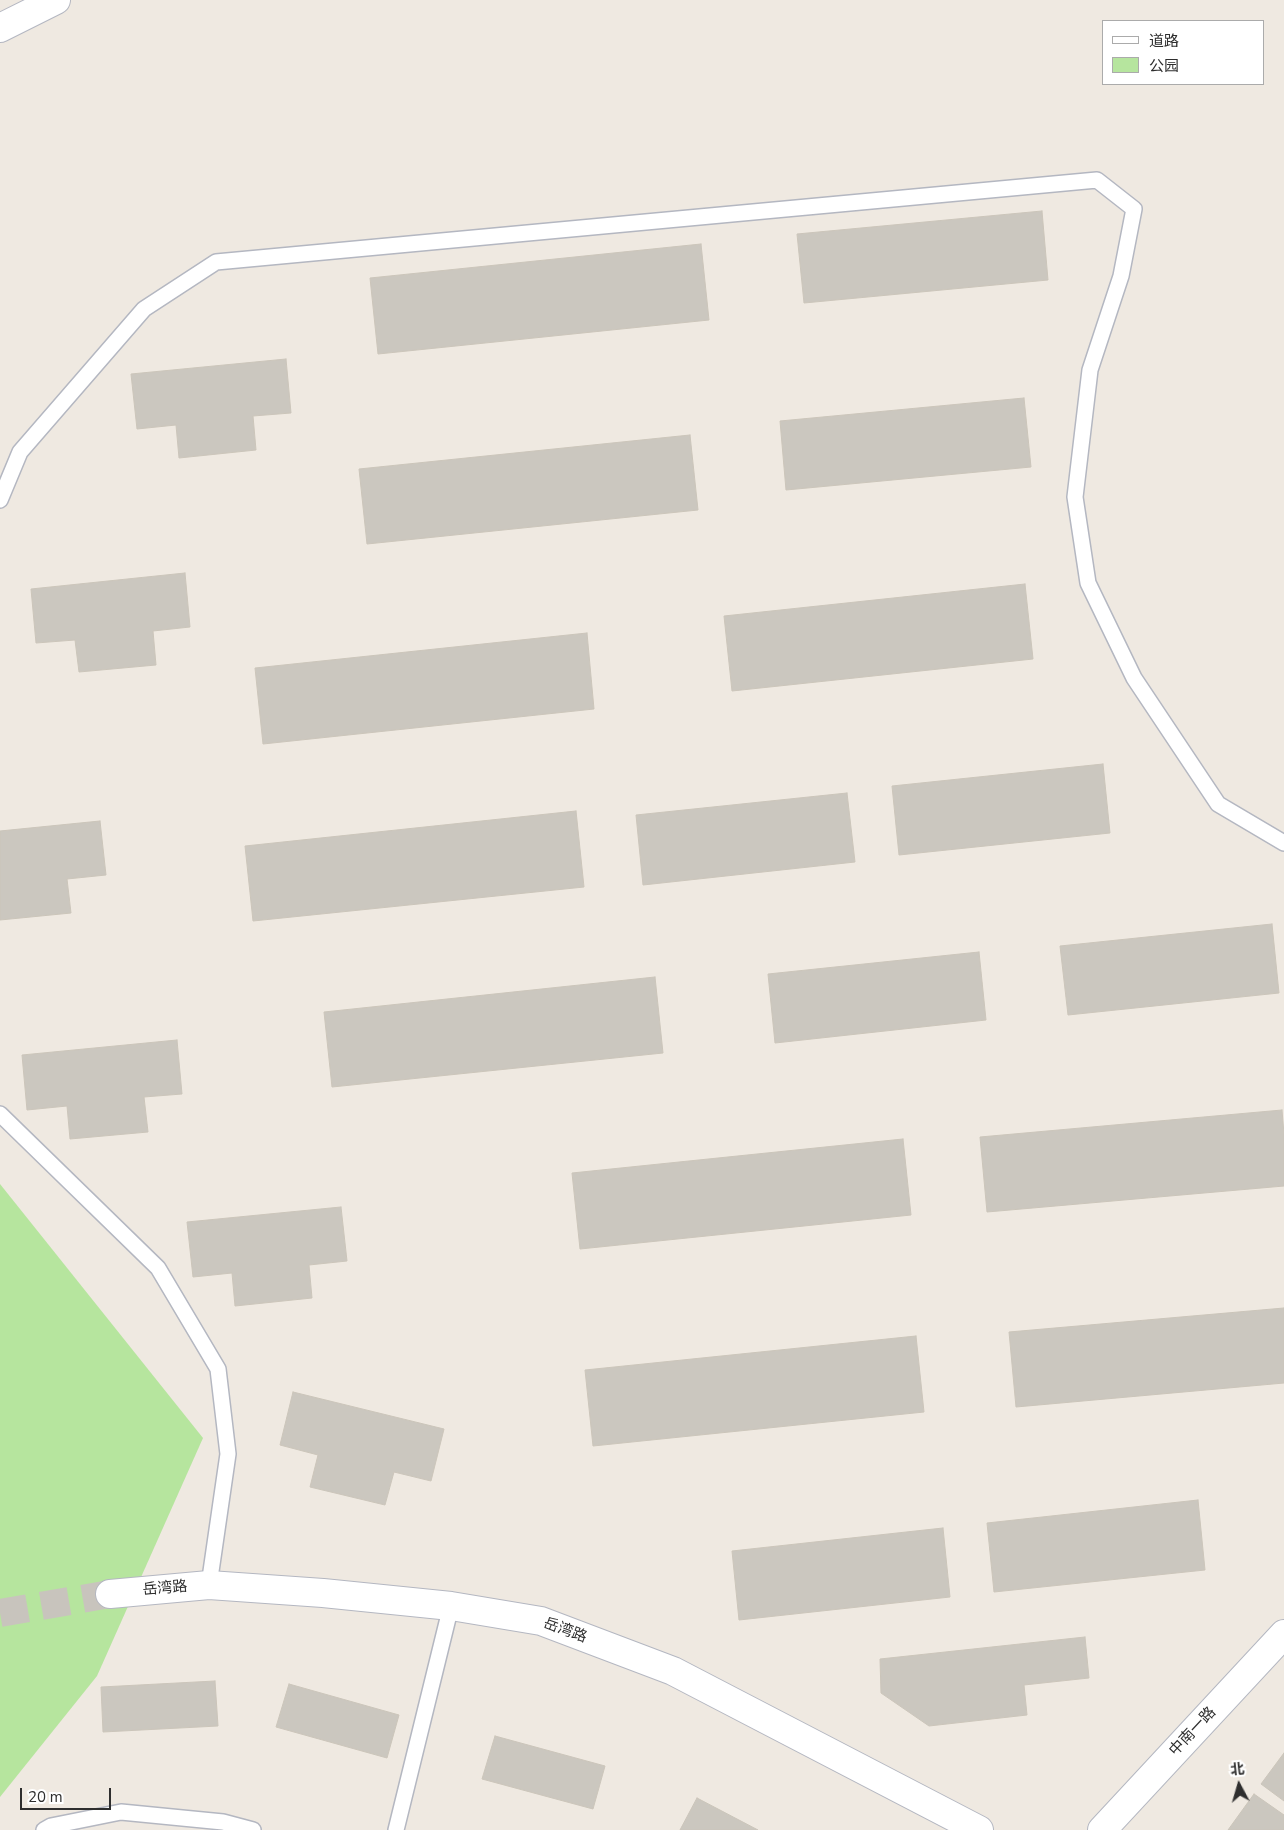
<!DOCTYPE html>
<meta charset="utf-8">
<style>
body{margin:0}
#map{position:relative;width:1284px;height:1830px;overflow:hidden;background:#efe9e1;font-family:"Nunito Sans","Noto Sans SC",sans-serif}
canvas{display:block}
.legend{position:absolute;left:1102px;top:20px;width:162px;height:65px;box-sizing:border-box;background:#fff;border:1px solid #ababab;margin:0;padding:6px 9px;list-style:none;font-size:15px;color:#2e2e2e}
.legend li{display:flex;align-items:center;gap:10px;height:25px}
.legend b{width:25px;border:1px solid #ababab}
.north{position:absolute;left:1214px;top:1760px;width:50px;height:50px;-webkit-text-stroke:4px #fff;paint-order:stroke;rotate:354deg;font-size:14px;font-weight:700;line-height:20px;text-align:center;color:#2e2e2e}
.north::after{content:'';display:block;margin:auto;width:18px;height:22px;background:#2e2e2e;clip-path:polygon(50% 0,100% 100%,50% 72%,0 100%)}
.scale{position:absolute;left:20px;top:1788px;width:91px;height:22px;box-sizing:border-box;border:2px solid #2e2e2e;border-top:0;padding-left:6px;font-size:15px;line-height:18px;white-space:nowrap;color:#2e2e2e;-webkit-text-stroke:4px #fff;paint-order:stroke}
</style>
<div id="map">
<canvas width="1284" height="1830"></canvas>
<ul class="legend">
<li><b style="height:6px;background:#fff"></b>道路</li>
<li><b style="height:14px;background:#b6e59e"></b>公园</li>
</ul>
<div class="north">北</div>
<div class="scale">20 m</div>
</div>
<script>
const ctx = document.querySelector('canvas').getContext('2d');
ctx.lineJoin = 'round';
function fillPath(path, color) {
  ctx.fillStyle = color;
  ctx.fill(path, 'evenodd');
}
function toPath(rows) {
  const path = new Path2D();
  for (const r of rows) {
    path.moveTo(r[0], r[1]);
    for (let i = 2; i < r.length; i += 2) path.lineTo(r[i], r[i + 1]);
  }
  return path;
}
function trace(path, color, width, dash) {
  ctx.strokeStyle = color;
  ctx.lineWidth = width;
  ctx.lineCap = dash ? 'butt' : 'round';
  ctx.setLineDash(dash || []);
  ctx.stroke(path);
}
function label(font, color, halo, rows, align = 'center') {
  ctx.font = font + ' "Nunito Sans","Noto Sans SC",sans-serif';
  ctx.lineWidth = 5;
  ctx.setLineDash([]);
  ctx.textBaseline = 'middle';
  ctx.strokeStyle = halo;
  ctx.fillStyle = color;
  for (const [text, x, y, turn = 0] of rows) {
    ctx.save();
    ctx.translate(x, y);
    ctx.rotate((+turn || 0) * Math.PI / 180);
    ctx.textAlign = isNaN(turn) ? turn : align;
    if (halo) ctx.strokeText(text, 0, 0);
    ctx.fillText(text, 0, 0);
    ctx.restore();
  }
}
fillPath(toPath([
 [0,1184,203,1438,97,1676,0,1797]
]), '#b6e59e');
const building = toPath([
 [1042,211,1048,280,804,303,797,234,1042,211],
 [701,244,709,320,378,354,370,278,701,244],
 [286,359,291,413,253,416,256,450,179,458,176,425,137,429,131,374,286,359],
 [1024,398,1031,467,786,490,780,421,1024,398],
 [690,435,698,510,367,544,359,469,690,435],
 [185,573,190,627,153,631,156,665,79,672,75,640,36,643,31,589,185,573],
 [1025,584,1033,659,732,691,724,616,1025,584],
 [587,633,594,709,263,744,255,668,587,633],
 [1103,764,1110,833,899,855,892,786,1103,764],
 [847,793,855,862,643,885,636,815,847,793],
 [576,811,584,887,253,921,245,846,576,811],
 [100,821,106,875,67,879,71,913,0,920,0,831,100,821],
 [1272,924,1279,993,1068,1015,1060,946,1272,924],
 [979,952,986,1020,775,1043,768,974,979,952],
 [655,977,663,1053,332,1087,324,1012,655,977],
 [177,1040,182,1094,144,1097,148,1132,70,1139,67,1106,27,1110,22,1055,177,1040],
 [1282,1110,1284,1134,1284,1186,987,1212,980,1137,1282,1110],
 [903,1139,911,1215,580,1249,572,1173,903,1139],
 [341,1207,347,1261,309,1265,312,1298,235,1306,232,1273,193,1277,187,1222,341,1207],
 [1284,1308,1284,1383,1016,1407,1009,1332,1284,1308],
 [916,1336,924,1412,593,1446,585,1370,916,1336],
 [293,1392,444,1429,431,1481,394,1472,385,1505,310,1487,318,1455,280,1445,293,1392],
 [1198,1500,1205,1570,994,1592,987,1523,1198,1500],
 [943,1528,950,1597,739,1620,732,1551,943,1528],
 [1085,1637,1089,1678,1024,1685,1027,1715,929,1726,881,1693,880,1659,1085,1637],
 [215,1681,218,1726,103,1732,101,1687,215,1681],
 [289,1684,399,1715,387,1758,276,1727,289,1684],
 [495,1736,605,1766,593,1809,482,1779,495,1736],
 [1284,1753,1284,1801,1261,1784,1284,1753],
 [1254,1794,1284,1815,1284,1830,1228,1830,1254,1794],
 [697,1798,758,1830,680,1830,697,1798]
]);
fillPath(building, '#cbc7bf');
trace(building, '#cbc5ba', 1);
trace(toPath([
 [0,1613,110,1594]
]), '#c8c4bd', 28, [28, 14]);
const lane = toPath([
 [0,500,20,452,144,309,216,262,1097,180,1134,209,1121,276,1090,370,1075,497,1088,583,1134,678,1218,804,1284,843],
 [0,1114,158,1268,218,1369,228,1454,209,1585],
 [44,1830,51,1826,121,1812,223,1822,253,1830],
 [396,1830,451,1606]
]);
const secondary = toPath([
 [0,28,56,0],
 [110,1594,209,1585,323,1593,451,1606,541,1621,673,1671,979,1830],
 [1102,1830,1284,1634]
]);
trace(lane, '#b4b7c1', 18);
trace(secondary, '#b4b7c1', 30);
trace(lane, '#fff', 15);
trace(secondary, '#fff', 28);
label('15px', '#2e2e2e', '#fff', [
 ["岳湾路",165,1589,-5],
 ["岳湾路",565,1631,20],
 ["中南一路",1193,1732,-47]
]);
</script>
